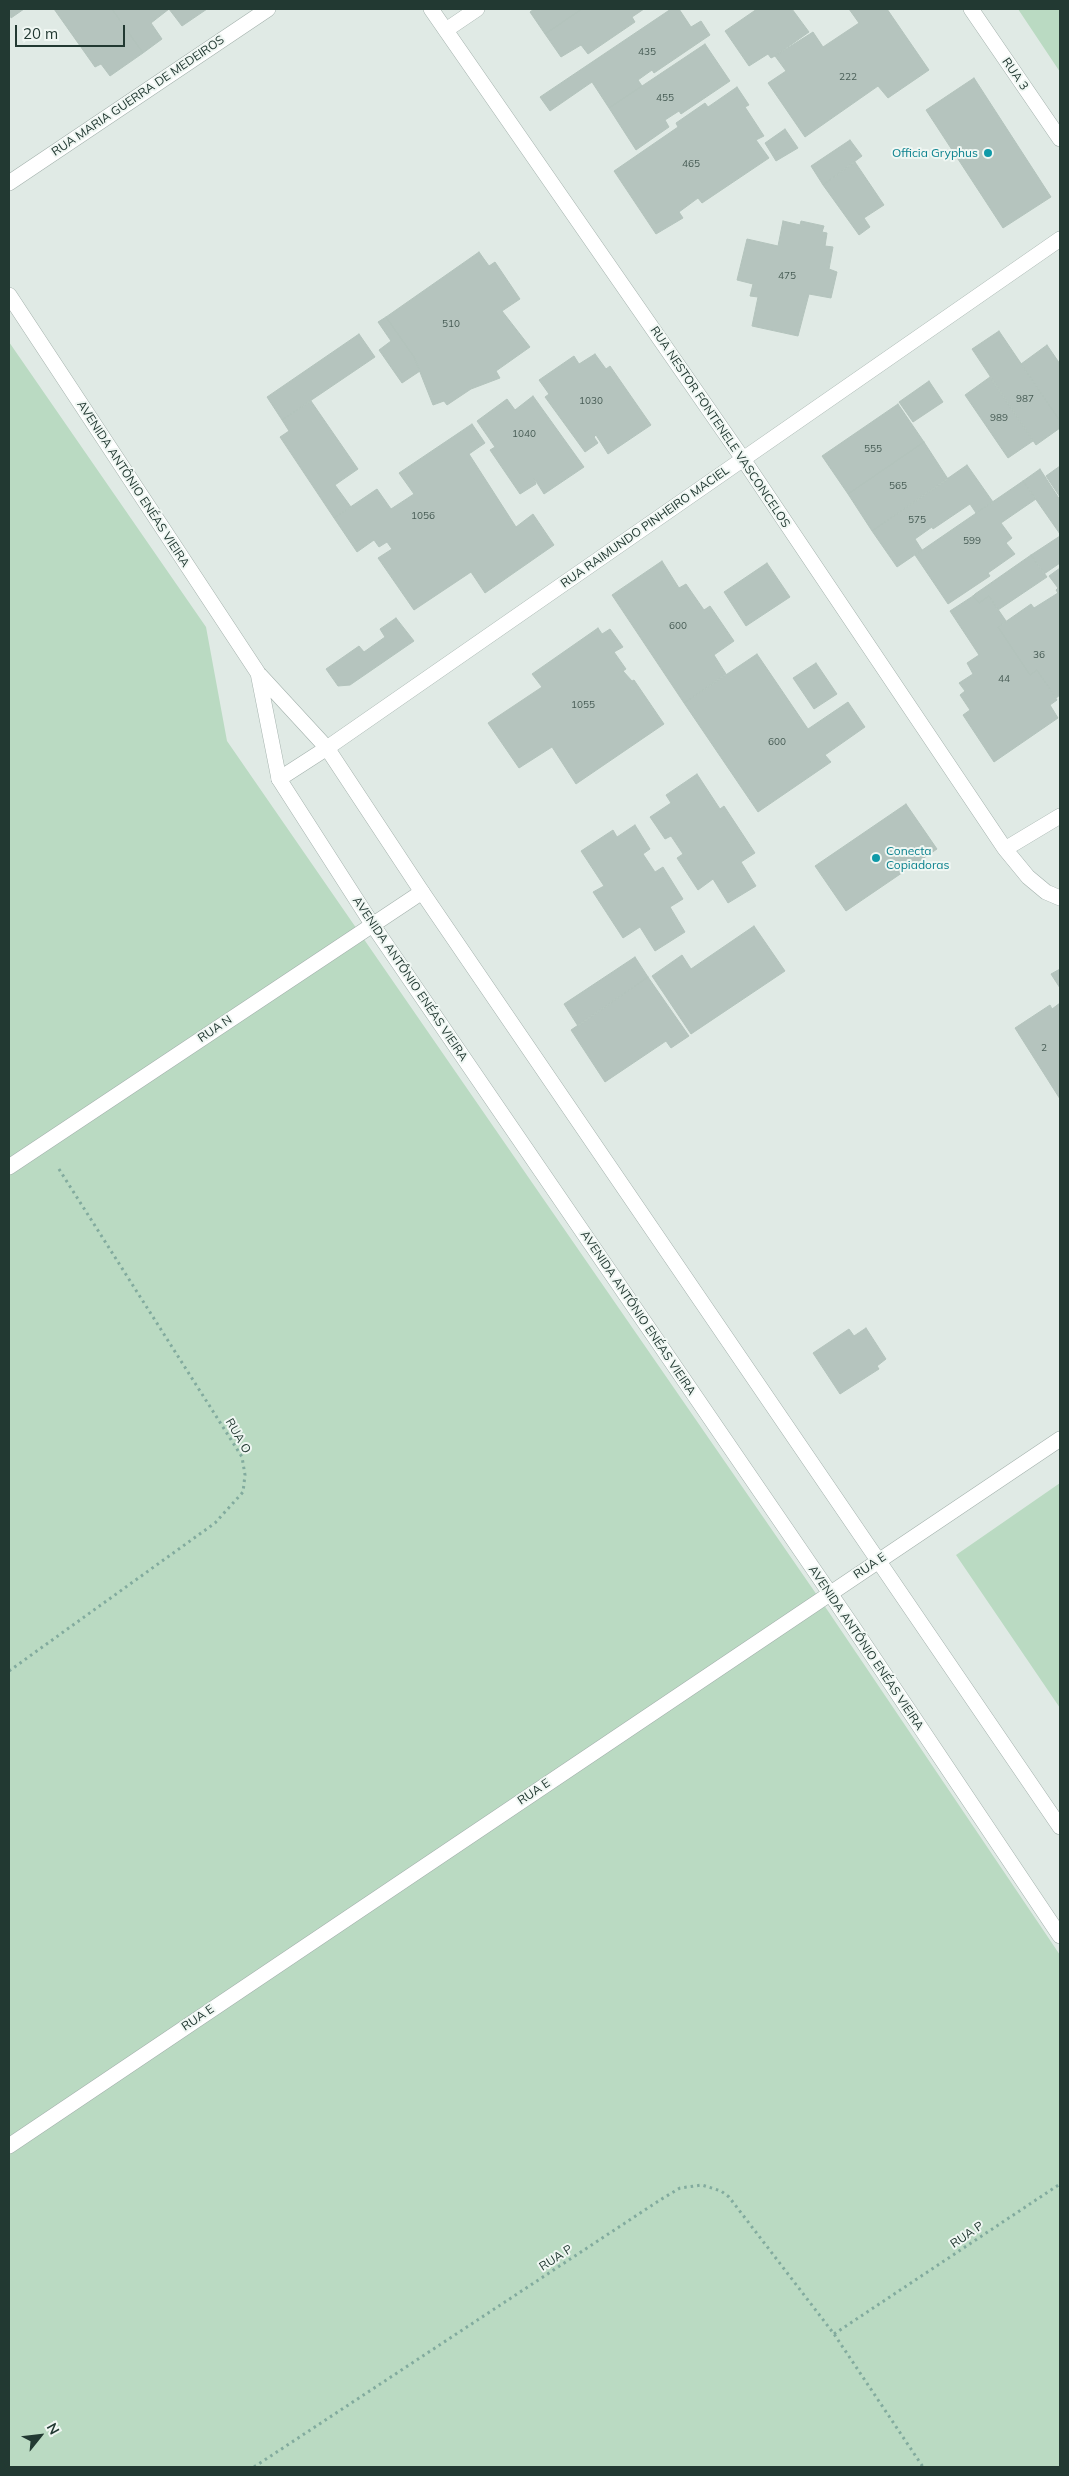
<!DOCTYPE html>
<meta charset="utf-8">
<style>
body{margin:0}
#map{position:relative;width:1069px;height:2476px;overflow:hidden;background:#e0eae5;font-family:Mulish,sans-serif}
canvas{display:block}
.frame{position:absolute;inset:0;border:10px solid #223932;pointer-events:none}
.north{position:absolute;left:15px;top:2411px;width:50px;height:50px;-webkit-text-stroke:4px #f0f7f3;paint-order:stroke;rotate:61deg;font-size:14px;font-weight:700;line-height:20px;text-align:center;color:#223932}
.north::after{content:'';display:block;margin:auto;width:18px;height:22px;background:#223932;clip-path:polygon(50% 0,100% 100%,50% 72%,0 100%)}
.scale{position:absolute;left:15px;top:25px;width:110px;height:22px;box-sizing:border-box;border:2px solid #223932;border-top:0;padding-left:6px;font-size:15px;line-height:18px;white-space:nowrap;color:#223932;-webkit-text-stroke:4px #f0f7f3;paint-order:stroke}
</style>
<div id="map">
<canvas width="1069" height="2476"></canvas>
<div class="frame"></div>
<div class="north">N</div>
<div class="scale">20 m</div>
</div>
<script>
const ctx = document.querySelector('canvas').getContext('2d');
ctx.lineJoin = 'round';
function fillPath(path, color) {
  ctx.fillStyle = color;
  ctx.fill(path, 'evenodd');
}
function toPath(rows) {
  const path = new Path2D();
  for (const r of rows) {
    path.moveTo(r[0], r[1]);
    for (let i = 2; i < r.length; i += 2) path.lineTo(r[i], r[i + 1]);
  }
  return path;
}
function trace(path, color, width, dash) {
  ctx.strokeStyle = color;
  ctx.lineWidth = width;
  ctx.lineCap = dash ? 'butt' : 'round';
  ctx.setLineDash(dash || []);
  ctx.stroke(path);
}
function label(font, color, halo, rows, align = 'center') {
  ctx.font = font + ' Mulish,sans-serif';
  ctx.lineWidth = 4;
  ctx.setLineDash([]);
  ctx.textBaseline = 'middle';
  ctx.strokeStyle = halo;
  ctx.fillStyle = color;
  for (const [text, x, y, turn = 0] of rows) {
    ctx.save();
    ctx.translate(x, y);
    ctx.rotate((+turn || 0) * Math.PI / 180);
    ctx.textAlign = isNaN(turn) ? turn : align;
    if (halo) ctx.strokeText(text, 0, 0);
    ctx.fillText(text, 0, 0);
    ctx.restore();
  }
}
fillPath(toPath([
 [1018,9,1060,9,1060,72],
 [9,342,206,627,227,741,828,1611,1060,1955,1060,2467,9,2467],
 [1060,1483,1060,1708,956,1555]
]), '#badac2');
const building = toPath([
 [9,9,24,9,11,18,9,9],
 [54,9,112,9,143,53,110,76,101,64,95,67,54,9],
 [112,9,169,9,151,23,162,39,143,53,112,9],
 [169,9,207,9,182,26,169,9],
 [534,9,582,9,545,34,530,12,534,9],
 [582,9,644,9,632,17,635,22,588,54,581,45,561,57,545,34,582,9],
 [671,9,679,9,691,27,701,21,710,35,654,73,652,70,638,80,642,86,609,108,592,82,550,111,540,97,671,9],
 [757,9,792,9,809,32,775,56,771,58,768,54,749,66,725,31,757,9],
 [849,9,887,9,929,70,888,98,878,86,805,137,768,83,786,71,775,56,813,32,823,47,859,23,849,9],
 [705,44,730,81,681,114,679,111,665,120,669,127,636,150,609,108,705,44],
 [974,78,1051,197,1003,228,926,110,974,78],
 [737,87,749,105,745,107,764,136,756,140,769,158,702,203,698,198,679,212,683,218,656,234,614,171,678,127,676,123,705,103,708,107,737,87],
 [785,129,798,148,776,161,765,143,785,129],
 [850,140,862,156,823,185,811,166,850,140],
 [855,162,884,205,864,218,870,227,859,235,823,185,855,162],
 [783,221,800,225,801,221,824,226,822,232,827,233,825,246,833,247,829,269,837,272,831,298,809,294,798,336,752,326,758,297,750,296,753,284,737,280,747,239,778,246,783,221],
 [479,252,489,266,495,262,520,299,502,311,530,347,496,371,500,378,471,389,447,405,444,401,433,405,414,357,386,317,479,252],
 [386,317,414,357,420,371,402,383,379,350,391,341,378,322,386,317],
 [999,331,1060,421,1060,428,1036,445,972,349,999,331],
 [359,334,375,357,282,420,267,397,359,334],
 [1047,345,1060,364,1060,421,1021,364,1047,345],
 [595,354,606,369,610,366,651,425,608,454,596,435,594,437,598,443,585,452,545,397,549,394,539,380,574,356,579,364,595,354],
 [990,377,1033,441,1008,458,965,395,990,377],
 [929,381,943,402,913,422,899,402,929,381],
 [533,396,584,467,544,494,534,478,536,484,520,494,490,450,495,447,477,421,507,399,515,410,533,396],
 [311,401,358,469,335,485,351,507,334,518,280,437,289,431,282,420,311,401],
 [898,404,924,442,848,494,822,456,898,404],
 [472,424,485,443,469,454,516,527,533,514,554,545,485,593,471,572,414,610,378,558,392,549,387,542,379,547,374,540,357,552,334,518,377,489,391,509,414,494,399,473,472,424],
 [924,442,948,479,872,531,848,494,924,442],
 [967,465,993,502,976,513,970,504,933,529,932,527,915,539,922,550,897,567,872,531,967,465],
 [1060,466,1060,497,1046,476,1060,466],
 [1040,469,1060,500,1060,534,1023,481,1040,469],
 [1023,481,1036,499,1001,523,1012,538,1006,543,1015,554,988,573,990,576,948,604,915,555,1023,481],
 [1060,536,1060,563,1044,574,1031,555,1060,536],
 [1031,555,1047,577,998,610,989,596,979,603,973,596,975,594,1031,555],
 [662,561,679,588,686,584,704,610,710,606,734,641,714,655,726,674,684,703,612,595,662,561],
 [767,563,790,597,746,626,724,592,767,563],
 [1060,568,1060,596,1056,590,1058,588,1049,576,1060,568],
 [1058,593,1060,596,1060,695,1056,698,1037,670,1030,675,998,627,1031,604,1034,608,1058,593],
 [973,596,979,603,989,596,1006,621,998,627,1030,675,1037,670,1057,700,1050,705,1058,718,994,762,963,715,970,710,960,695,965,691,959,683,973,674,967,663,979,655,950,611,973,596],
 [396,618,414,641,350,685,338,686,326,669,359,646,364,652,385,637,380,629,396,618],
 [598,628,602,634,610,629,623,647,614,652,626,669,623,671,632,681,634,680,664,724,576,784,552,747,519,768,488,723,542,687,532,674,598,628],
 [757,654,808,729,848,702,865,727,825,755,831,762,758,812,684,703,757,654],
 [816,663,837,694,814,709,793,678,816,663],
 [697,774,720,809,724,806,755,853,741,862,756,886,728,903,713,879,698,890,677,858,683,854,671,836,665,839,650,817,671,803,666,795,697,774],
 [906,804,937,849,846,911,815,866,906,804],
 [635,825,650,849,643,854,655,872,663,867,683,899,670,907,685,932,655,951,640,927,623,938,593,892,604,886,581,851,613,830,617,837,635,825],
 [754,926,785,971,691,1034,652,976,682,955,691,969,754,926],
 [635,957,648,977,578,1026,564,1004,635,957],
 [1060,969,1060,988,1051,974,1060,969],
 [648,977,689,1036,671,1048,666,1041,605,1082,571,1030,648,977],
 [1060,1003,1060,1099,1015,1028,1050,1005,1052,1009,1060,1003],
 [866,1328,886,1359,877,1366,879,1369,840,1394,813,1353,849,1329,854,1336,866,1328]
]);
fillPath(building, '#b5c4be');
trace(building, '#b3c3bc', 1);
const service = toPath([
 [446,30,477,9]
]);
const minor = toPath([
 [431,9,743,459,1005,849,1028,877,1046,892,1060,898],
 [971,9,1060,139],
 [9,183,268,9],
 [279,779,327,748,1060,239],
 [1005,849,1060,816],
 [9,1167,422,892],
 [9,2146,1060,1439]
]);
const tertiary = toPath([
 [9,295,258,673,327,748,422,892,1060,1827],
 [258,673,279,779,372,924,851,1624,1060,1936]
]);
trace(service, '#a3b1ac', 16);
trace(minor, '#a3b1ac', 16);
trace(tertiary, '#a3b1ac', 16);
trace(toPath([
 [9,1671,215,1523,243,1492,245,1475,242,1457,57,1166],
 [834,2334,1060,2184],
 [254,2467,660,2200,680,2188,702,2185,721,2191,729,2197,834,2334,923,2467]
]), '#82ab9e', 3, [2.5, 4]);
trace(service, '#fff', 15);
trace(minor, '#fff', 15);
trace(tertiary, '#fff', 15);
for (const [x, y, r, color] of [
 [988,153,5,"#0f9aa8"],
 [876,858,5,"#0f9aa8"]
]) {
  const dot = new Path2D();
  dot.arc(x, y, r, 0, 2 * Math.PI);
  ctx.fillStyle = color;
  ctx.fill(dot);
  trace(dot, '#f0f7f3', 2);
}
label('10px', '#475c55', null, [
 ["435",647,52],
 ["222",848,77],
 ["455",665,98],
 ["465",691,164],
 ["475",787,276],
 ["510",451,324],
 ["987",1025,399],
 ["1030",591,401],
 ["989",999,418],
 ["1040",524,434],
 ["555",873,449],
 ["565",898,486],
 ["1056",423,516],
 ["575",917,520],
 ["599",972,541],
 ["600",678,626],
 ["36",1039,655],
 ["44",1004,679],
 ["1055",583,705],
 ["600",777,742],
 ["2",1044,1048]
]);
label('12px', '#223932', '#f0f7f3', [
 ["RUA 3",1015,74,55],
 ["RUA MARIA GUERRA DE MEDEIROS",138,96,-34],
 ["RUA NESTOR FONTENELE VASCONCELOS",720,427,56],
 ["AVENIDA ANTÔNIO ENÉAS VIEIRA",133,484,57],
 ["RUA RAIMUNDO PINHEIRO MACIEL",645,527,-35],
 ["AVENIDA ANTÔNIO ENÉAS VIEIRA",410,979,56],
 ["RUA N",215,1029,-34],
 ["AVENIDA ANTÔNIO ENÉAS VIEIRA",638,1313,56],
 ["RUA O",238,1436,60],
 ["RUA E",870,1566,-34],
 ["AVENIDA ANTÔNIO ENÉAS VIEIRA",866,1648,56],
 ["RUA E",534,1792,-34],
 ["RUA E",198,2018,-34],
 ["RUA P",967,2235,-34],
 ["RUA P",556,2258,-33]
]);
label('12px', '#0d838f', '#f0f7f3', [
 ["Officia Gryphus",978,153],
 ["Conecta",886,851,"left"],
 ["Copiadoras",886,865,"left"]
], 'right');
</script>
